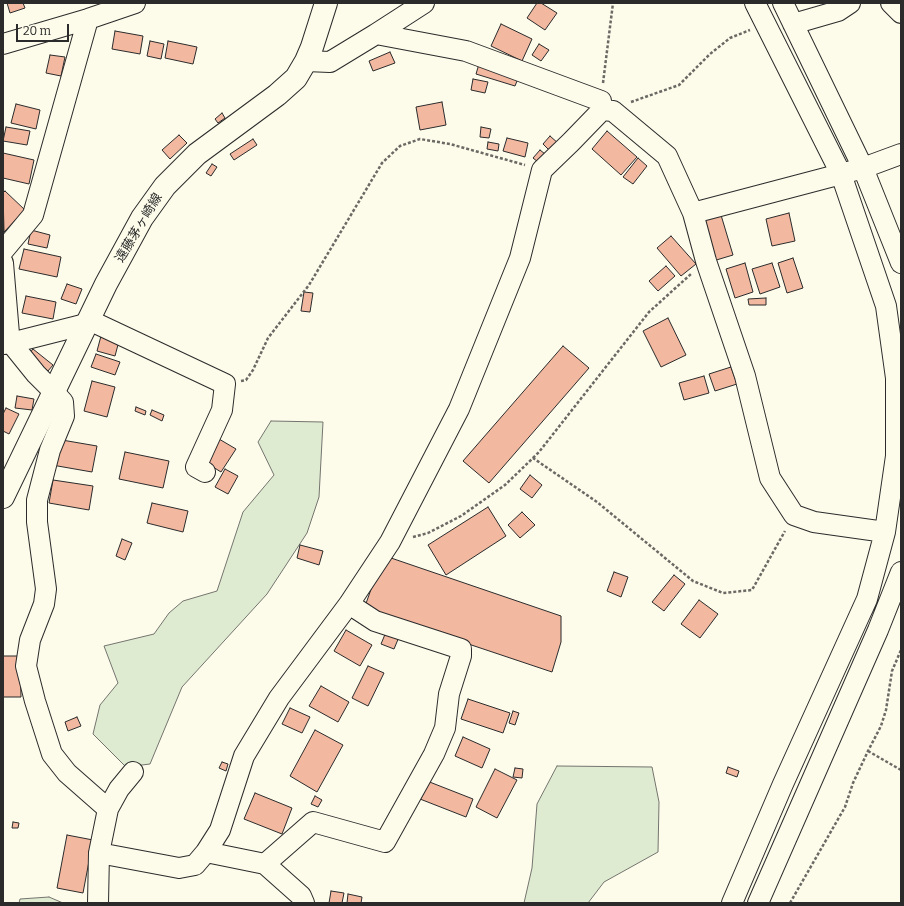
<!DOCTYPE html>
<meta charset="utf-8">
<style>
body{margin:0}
#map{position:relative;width:904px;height:906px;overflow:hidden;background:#fdfbea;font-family:Bitter,serif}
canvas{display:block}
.frame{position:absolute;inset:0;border:4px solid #2b2b2b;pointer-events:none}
.scale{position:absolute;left:16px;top:24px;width:53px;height:18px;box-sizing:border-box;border:2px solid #2b2b2b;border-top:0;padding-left:5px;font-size:12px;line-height:14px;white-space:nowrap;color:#2b2b2b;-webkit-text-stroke:3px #fdfbea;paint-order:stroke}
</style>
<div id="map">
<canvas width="904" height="906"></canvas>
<div class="frame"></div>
<div class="scale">20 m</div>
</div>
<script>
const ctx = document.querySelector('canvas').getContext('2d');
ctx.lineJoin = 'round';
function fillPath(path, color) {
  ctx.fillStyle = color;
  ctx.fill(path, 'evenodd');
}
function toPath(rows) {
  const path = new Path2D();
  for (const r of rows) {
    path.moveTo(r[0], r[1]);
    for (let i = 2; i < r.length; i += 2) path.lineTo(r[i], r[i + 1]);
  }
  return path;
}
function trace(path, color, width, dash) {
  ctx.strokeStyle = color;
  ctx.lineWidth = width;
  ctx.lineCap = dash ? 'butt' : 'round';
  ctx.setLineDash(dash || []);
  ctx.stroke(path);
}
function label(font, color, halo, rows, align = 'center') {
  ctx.font = font + ' Bitter,"Noto Sans JP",serif';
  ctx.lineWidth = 3;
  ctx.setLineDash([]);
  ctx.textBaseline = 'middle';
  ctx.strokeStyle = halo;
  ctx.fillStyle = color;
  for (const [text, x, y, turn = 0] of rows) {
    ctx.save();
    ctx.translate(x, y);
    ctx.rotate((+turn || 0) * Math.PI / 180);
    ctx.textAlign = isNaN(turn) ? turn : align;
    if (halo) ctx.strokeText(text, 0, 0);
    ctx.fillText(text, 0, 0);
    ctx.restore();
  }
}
const green = toPath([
 [271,421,323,422,319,497,307,533,267,594,182,687,150,764,126,767,93,734,100,705,118,683,104,646,154,634,169,613,183,601,217,591,243,512,274,475,258,442,271,421],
 [557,766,652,767,659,802,658,852,604,882,588,903,524,903,532,868,537,804,557,766],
 [49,897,63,903,19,903,20,899,49,897]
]);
fillPath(green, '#deebd1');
trace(green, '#74746e', 1);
const building = toPath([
 [7,3,23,3,25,8,10,13,7,3],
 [537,3,541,3,557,13,545,30,527,18,537,3],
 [501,24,532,39,522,61,491,46,501,24],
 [115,31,143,36,140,54,112,49,115,31],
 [150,41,164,44,161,59,147,56,150,41],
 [168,41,197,47,193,64,165,58,168,41],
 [539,44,549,50,541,61,532,55,539,44],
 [390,52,395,63,373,71,369,61,390,52],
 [50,55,65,57,61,76,46,73,50,55],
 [479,64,519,76,515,86,476,74,479,64],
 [473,79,488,82,485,93,471,90,473,79],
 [442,102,446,125,420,130,416,107,442,102],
 [16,104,40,110,36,129,11,123,16,104],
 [222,113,225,118,218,123,215,119,222,113],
 [6,127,30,131,27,145,3,141,6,127],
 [481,127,491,129,489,138,480,137,481,127],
 [607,131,637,157,621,175,592,149,607,131],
 [179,135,187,143,170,159,162,150,179,135],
 [550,136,559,144,551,152,543,144,550,136],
 [507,138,528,143,525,157,503,151,507,138],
 [253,139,257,145,234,160,230,154,253,139],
 [488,142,499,144,498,151,487,149,488,142],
 [540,150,545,154,538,162,533,158,540,150],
 [3,153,34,160,29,184,3,178,3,153],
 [638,158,647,166,633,184,623,177,638,158],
 [212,164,217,167,211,176,206,173,212,164],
 [5,191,25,210,4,232,3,193,5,191],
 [789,213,795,241,772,246,766,219,789,213],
 [721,215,733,255,713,261,701,221,721,215],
 [31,230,50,235,47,248,28,244,31,230],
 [671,236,696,264,681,276,657,248,671,236],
 [24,249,61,257,57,277,19,269,24,249],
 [793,258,803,288,787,293,778,263,793,258],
 [745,263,753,292,735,298,726,269,745,263],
 [772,263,780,287,760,294,752,269,772,263],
 [666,266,675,276,658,291,649,281,666,266],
 [67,284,82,289,76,304,61,299,67,284],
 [304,292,313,293,310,312,301,311,304,292],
 [26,296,56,302,53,319,22,313,26,296],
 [766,298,766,305,749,305,748,299,766,298],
 [668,318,686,355,661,367,643,331,668,318],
 [101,336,119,341,115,356,97,351,101,336],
 [563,346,589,368,489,483,463,461,563,346],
 [33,349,53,365,48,371,28,355,33,349],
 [96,354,120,362,115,375,91,367,96,354],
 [731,367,737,384,715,391,709,374,731,367],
 [704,376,709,393,684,400,679,383,704,376],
 [92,381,115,387,107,417,84,411,92,381],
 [17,396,34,399,32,410,15,408,17,396],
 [136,407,146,411,145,415,135,411,136,407],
 [6,408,19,414,9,434,3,431,3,414,6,408],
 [152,410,164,415,162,421,150,415,152,410],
 [56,439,97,446,92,472,52,465,56,439],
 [219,439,236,449,221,472,205,462,219,439],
 [125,452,169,461,163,488,119,479,125,452],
 [225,469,238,476,228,494,215,487,225,469],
 [530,475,542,485,532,498,520,489,530,475],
 [53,480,93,486,89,510,49,503,53,480],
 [152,503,188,511,183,532,147,523,152,503],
 [488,507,506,536,446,575,428,545,488,507],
 [522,512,535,525,520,538,508,525,522,512],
 [122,539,132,543,125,560,116,556,122,539],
 [300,545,323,551,319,565,297,558,300,545],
 [391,558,561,616,561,642,552,672,364,609,374,581,391,558],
 [614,572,628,577,621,597,607,591,614,572],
 [674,575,685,584,664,611,652,602,674,575],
 [699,600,718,614,700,638,681,624,699,600],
 [346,630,372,645,360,666,334,651,346,630],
 [386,632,399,637,394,649,381,644,386,632],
 [3,656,20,656,21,697,3,697,3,656],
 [368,666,384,673,368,706,352,698,368,666],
 [321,686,349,702,338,722,309,706,321,686],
 [468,699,510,713,503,733,461,719,468,699],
 [290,708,310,717,302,733,282,724,290,708],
 [513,711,519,713,515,725,509,723,513,711],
 [77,717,81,726,68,731,65,722,77,717],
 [315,730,343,745,317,792,290,776,315,730],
 [463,737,490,749,482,768,455,756,463,737],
 [222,762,228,764,226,771,219,768,222,762],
 [728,767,739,771,737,777,726,773,728,767],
 [515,768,523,769,522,778,513,777,515,768],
 [495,769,517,780,497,818,476,807,495,769],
 [427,781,473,799,466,817,420,799,427,781],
 [255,793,292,808,282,834,244,819,255,793],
 [315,796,322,800,318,807,311,804,315,796],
 [13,822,19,823,18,828,12,828,13,822],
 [67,835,93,840,83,893,57,888,67,835],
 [331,891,344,893,342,903,329,903,331,891],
 [348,894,362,897,361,903,347,903,348,894]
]);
fillPath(building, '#f2b8a0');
trace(building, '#2b2b2b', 1);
const minor = toPath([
 [783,3,863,168,901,263],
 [891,3,901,13],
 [793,24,838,11,850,3],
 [376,34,424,3],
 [3,44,88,19,135,3],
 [602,110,613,111,667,156,693,213,706,261,745,376,770,478,794,515,814,522,885,532],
 [693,213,841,174,863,168,901,154],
 [3,251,33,215,88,19],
 [3,263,9,334,11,343,36,374,54,392,63,402,64,416,50,450,37,500,37,522,46,589,44,604,30,640,26,666,35,701,52,754,67,773,108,809],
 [89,320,225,384,222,410,196,467,205,472],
 [3,344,11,343,86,324],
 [206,852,265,864,301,896,304,903],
 [99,853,108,809,119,789,133,772],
 [265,864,313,822,385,842,434,754,445,728,449,694,461,656,461,649,375,621,349,604],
 [98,903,99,853,179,868,195,865,206,852,220,830,244,756,279,698,349,604,390,542,459,409,520,258,542,170,571,142,602,110,601,101,466,51,376,34,330,62,306,61],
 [732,903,783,784,867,599,885,532,896,456,896,378,886,306,841,174,755,3],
 [758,903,878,630,901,572]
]);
const major = toPath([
 [3,497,106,284,142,218,165,186,197,154,277,95,296,78,306,61,312,47,326,3]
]);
trace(minor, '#2b2b2b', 22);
trace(major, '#2b2b2b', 24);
trace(toPath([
 [603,83,613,3],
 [631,102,679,85,710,54,730,38,750,30],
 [241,381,246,380,253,370,268,338,309,285,382,163,400,146,420,139,450,144,525,165],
 [533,458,539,452,649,312,691,274],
 [413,537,428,533,461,516,505,485,533,458,597,502,693,581,723,593,752,590,785,531],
 [868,751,901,770],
 [790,903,845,807,853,783,868,751,881,726,886,710,892,671,901,650]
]), '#6a6964', 2.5, [3, 2]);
trace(minor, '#fdfbea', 20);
trace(major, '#fdfbea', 22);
label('13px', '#2b2b2b', '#fdfbea', [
 ["遠藤茅ヶ崎線",139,228,-59]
]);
</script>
